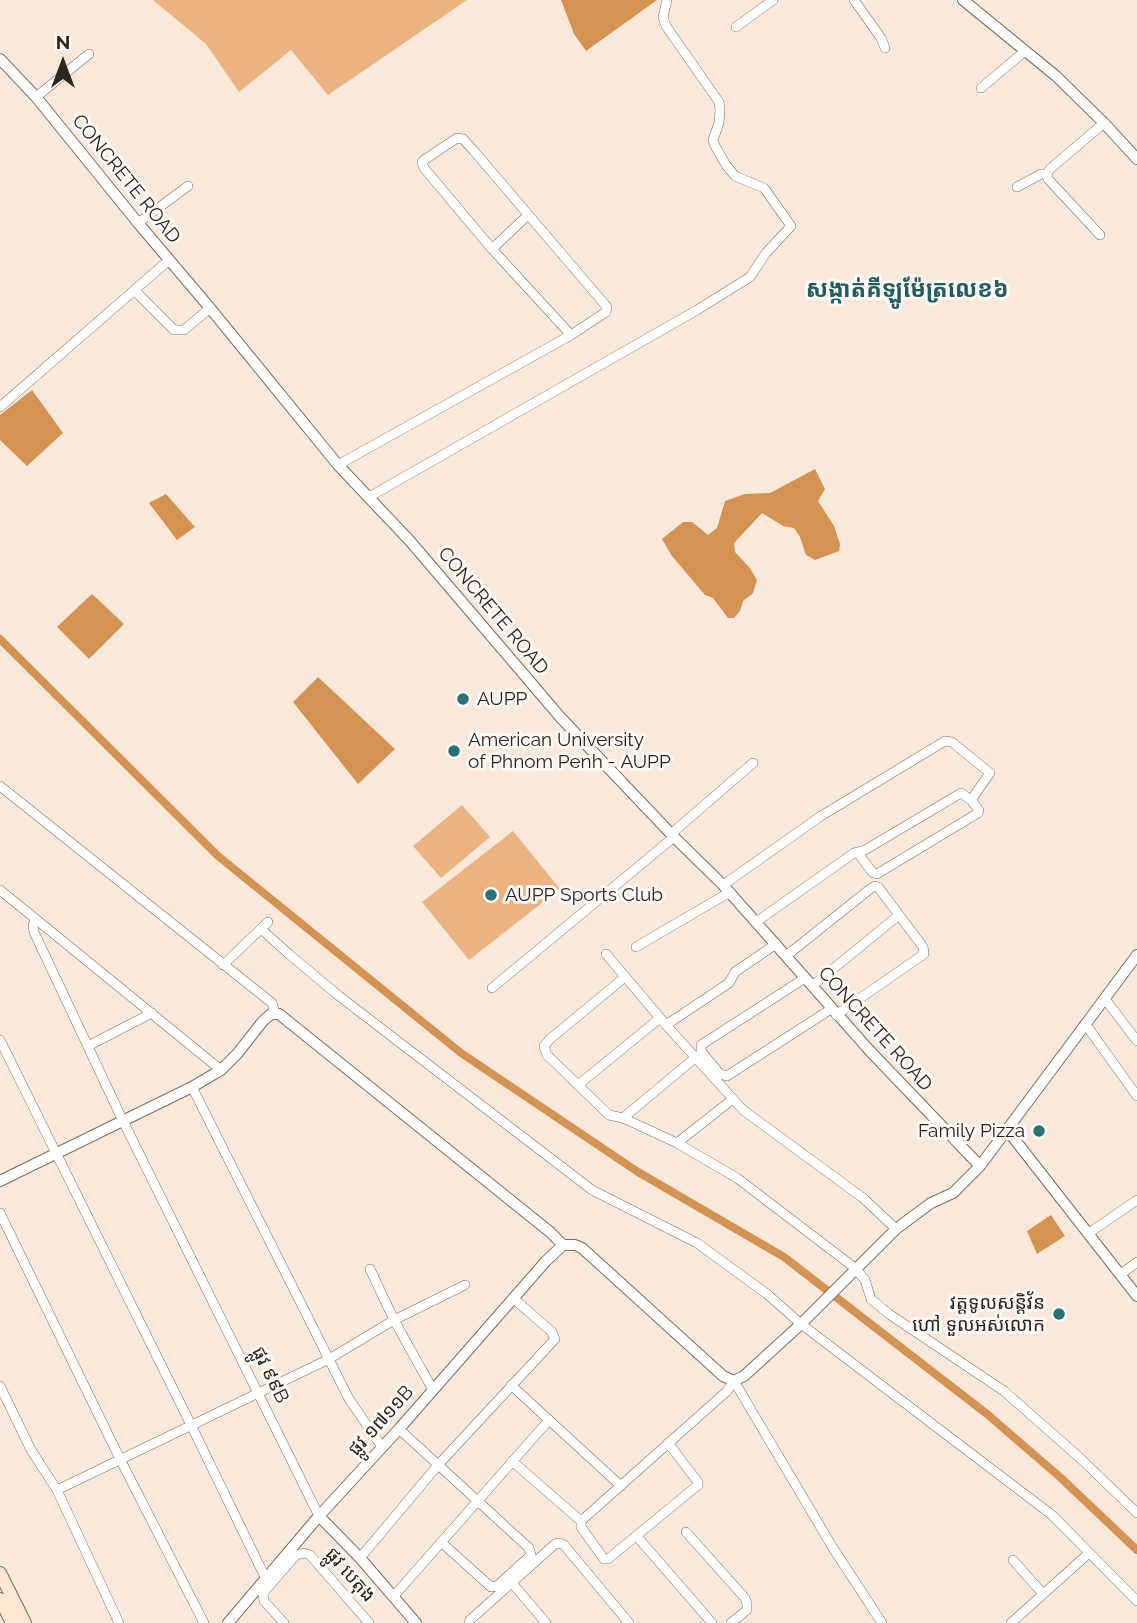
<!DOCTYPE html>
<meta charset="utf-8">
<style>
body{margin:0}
#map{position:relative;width:1137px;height:1623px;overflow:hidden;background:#fae9db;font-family:Raleway,sans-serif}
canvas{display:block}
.north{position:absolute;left:28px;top:28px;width:70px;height:70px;-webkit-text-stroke:5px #fcf9f6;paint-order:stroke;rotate:0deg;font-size:19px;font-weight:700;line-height:28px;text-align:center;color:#2b251f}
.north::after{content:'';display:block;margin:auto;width:24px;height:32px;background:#2b251f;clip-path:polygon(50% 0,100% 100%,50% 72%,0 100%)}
</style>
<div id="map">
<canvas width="1137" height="1623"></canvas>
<div class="north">N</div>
</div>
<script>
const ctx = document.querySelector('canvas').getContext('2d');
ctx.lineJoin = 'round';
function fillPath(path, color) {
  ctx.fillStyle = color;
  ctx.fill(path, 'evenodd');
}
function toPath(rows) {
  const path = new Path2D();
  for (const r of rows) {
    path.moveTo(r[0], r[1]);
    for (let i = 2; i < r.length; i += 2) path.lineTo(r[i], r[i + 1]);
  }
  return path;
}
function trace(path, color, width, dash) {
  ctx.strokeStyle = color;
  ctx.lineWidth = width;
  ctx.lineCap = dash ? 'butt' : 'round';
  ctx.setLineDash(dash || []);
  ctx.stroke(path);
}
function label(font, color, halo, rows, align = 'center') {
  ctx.font = font + ' Raleway,"Noto Sans Khmer",sans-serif';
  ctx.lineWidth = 6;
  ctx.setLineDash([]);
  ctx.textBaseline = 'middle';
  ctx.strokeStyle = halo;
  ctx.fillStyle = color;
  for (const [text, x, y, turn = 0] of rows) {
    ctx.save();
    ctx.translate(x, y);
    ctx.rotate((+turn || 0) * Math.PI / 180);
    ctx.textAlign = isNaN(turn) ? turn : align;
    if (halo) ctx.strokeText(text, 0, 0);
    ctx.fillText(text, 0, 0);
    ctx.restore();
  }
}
fillPath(toPath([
 [153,0,467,0,328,95,291,50,239,92,206,44],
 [462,805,490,837,441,878,413,846],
 [513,831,560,889,469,960,422,902]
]), '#ebb37f');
fillPath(toPath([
 [561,0,657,0,586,51,574,34],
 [32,390,63,433,27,466,0,440,0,415],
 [815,469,825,489,818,501,834,526,840,544,839,551,815,560,806,555,800,537,794,528,783,526,762,513,734,543,735,552,749,567,757,580,753,593,743,601,740,611,734,618,728,618,713,598,705,595,672,556,662,539,683,522,692,522,708,535,717,528,725,501,745,494,770,493],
 [166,494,195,527,177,540,149,503],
 [92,594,124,624,89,659,57,627],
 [318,677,395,749,358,784,293,702],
 [1051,1215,1065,1236,1037,1254,1027,1231]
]), '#d49352');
trace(toPath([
 [0,639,218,856,461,1053,638,1172,784,1257,987,1414,1061,1478,1137,1550]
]), '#d49352', 8);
const minor = toPath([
 [854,0,881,38,885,48],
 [736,27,773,0],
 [981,88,1025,51],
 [36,97,89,54],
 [1017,187,1041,174,1047,174],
 [138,223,188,186],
 [1100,235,1048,179,1047,174,1050,169,1104,123],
 [492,249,528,215],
 [134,290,174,330,184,330,210,308],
 [0,407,169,260],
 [338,465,571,335,606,312,607,307,474,151,463,139,457,138,424,160,422,162,424,168,492,249,571,335],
 [369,497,697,310,750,277,766,253,791,226,764,188,735,176,726,165,714,144,713,140,719,123,720,110,719,102,666,26,663,17,667,0],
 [0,786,272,1003,275,1013],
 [671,834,753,763],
 [723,885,821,816,945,741,952,742,990,773,971,800],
 [0,890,221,1070],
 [35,918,33,926,34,932,123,1121,319,1516],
 [756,922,854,853,857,852,865,850,961,793,971,800,979,810,978,813,877,874,873,873,857,852],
 [261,929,290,955,339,996,592,1190,697,1243,767,1294,801,1324,1052,1515,1137,1601],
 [636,947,730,892],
 [606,954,666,1025,743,1110,863,1198,896,1229],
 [786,956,870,889,875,886,878,887,923,947,924,952,924,954,836,1015],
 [223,965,268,922],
 [625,977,550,1039,544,1046,547,1055,609,1115,623,1118,677,1143,737,1178,855,1268,865,1280,871,1299,889,1314,1004,1391,1080,1458,1137,1513],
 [805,978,701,1045,701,1051,720,1074,727,1076,831,1009],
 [812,986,899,915],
 [492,988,674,837],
 [1105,999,1137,1041],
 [666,1025,729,983,735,972,776,944],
 [1086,1025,1137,1096],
 [0,1040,191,1425,265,1577],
 [88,1046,152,1013],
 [578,1085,660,1018],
 [192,1087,349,1399,382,1447],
 [623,1118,695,1058],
 [677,1143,733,1099],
 [0,1213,120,1459,204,1623],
 [1089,1233,1137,1200],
 [370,1269,394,1320,433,1390],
 [1121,1274,1137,1262],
 [511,1385,549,1420],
 [0,1386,31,1450,57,1490,119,1623],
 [399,1429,529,1548,531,1555,497,1586,491,1587,441,1542],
 [512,1461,581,1521,581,1527,604,1559,608,1559,698,1485,698,1482,668,1443],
 [57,1490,329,1359,394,1320,465,1285],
 [581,1521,726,1392,734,1381,833,1548,882,1623],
 [686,1532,745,1598,747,1604,747,1610,731,1623],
 [640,1540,712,1623],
 [360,1558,438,1465,555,1339,552,1332,513,1298],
 [1013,1560,1043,1594],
 [512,1583,546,1623],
 [393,1597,549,1420,621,1486],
 [284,1623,264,1601,263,1593,296,1555,304,1553,310,1555,369,1623],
 [469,1623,470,1620,555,1544,560,1543,564,1545,629,1623],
 [1011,1623,1089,1553]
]);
const tertiary = toPath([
 [963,0,1056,76,1104,123,1137,159],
 [0,59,36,97,138,223,210,308,338,465,410,541,561,718,674,837,723,885,869,1050,980,1166],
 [1008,1131,1137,1296],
 [0,1181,192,1087,221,1070,237,1054,263,1021,271,1014,279,1014,550,1232,563,1245,575,1245,582,1248,723,1376,734,1381,744,1376,801,1324,896,1229,931,1203,953,1193,980,1166,1137,955],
 [319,1516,360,1558,416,1623],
 [228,1623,319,1516,399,1429,546,1261,563,1245]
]);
const secondary = toPath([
 [0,1573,25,1623],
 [0,1599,12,1623]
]);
trace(minor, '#7d6f62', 10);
trace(tertiary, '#7d6f62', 12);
trace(secondary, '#7d6f62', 14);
trace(minor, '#fff', 9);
trace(tertiary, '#fff', 10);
trace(secondary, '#fee8d2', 12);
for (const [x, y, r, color] of [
 [463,699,7,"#287275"],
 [454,751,7,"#287275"],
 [491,895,7,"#287275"],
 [1039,1131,7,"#287275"],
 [1059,1314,7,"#287275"]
]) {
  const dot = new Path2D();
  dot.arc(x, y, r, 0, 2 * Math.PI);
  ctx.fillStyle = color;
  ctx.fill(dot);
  trace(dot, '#fcf9f6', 2.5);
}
label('19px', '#2b251f', '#fcf9f6', [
 ["CONCRETE ROAD",126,179,51],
 ["CONCRETE ROAD",493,611,50],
 ["CONCRETE ROAD",875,1029,48],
 ["ផ្លូវ ៩៩B",270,1375,64],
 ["ផ្លូវ ១៧១១B",381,1421,-48],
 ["ផ្លូវ បេតុង",350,1575,49]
]);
label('19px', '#2b251f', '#fcf9f6', [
 ["AUPP",477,699],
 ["American University",468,740],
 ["of Phnom Penh - AUPP",468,762],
 ["AUPP Sports Club",505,895],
 ["Family Pizza",1025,1131,"right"],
 ["វត្តទូលសន្តិវ័ន",1045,1303,"right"],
 ["ហៅ ទួលអស់លោក",1045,1325,"right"]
], 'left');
label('bold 23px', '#215c5e', '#fcf9f6', [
 ["សង្កាត់គីឡូម៉ែត្រលេខ៦",907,290]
]);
</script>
